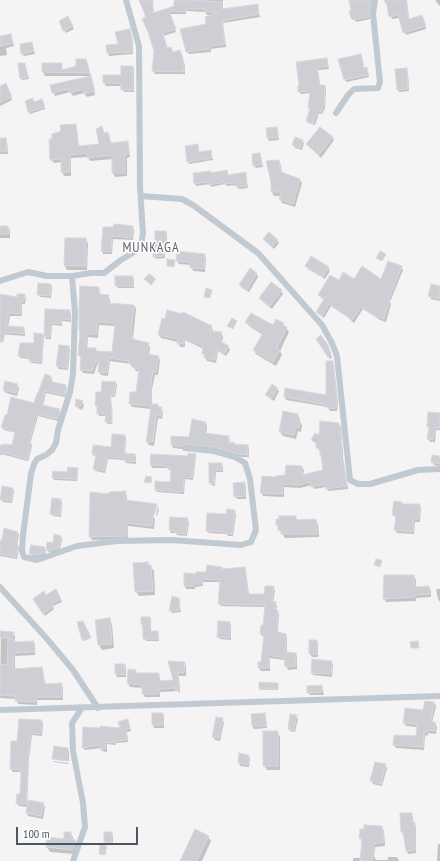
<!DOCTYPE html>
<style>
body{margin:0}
#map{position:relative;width:440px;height:861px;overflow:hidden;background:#f5f3f3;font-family:"PT Sans Narrow",sans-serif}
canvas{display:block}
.scale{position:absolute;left:16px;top:827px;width:122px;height:18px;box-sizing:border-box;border:2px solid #4a5661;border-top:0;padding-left:5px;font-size:12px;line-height:14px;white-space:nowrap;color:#4a5661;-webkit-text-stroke:3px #fff;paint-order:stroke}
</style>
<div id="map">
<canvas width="440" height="861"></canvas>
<div class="scale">100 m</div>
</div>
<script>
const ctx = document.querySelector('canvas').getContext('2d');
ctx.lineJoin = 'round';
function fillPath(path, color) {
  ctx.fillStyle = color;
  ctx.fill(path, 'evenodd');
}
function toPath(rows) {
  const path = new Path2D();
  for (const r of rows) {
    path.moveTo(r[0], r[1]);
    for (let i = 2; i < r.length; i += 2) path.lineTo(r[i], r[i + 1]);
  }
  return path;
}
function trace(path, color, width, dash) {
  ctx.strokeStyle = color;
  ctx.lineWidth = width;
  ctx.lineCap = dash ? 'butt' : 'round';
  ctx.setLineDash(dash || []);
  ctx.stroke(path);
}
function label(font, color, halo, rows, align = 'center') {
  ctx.font = font + ' "PT Sans Narrow",sans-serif';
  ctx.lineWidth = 3;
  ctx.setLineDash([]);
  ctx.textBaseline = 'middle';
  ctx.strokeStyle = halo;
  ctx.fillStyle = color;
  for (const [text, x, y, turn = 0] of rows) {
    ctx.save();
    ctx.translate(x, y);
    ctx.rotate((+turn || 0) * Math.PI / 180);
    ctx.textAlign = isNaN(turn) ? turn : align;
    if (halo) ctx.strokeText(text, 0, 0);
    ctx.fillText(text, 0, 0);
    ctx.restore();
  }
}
fillPath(toPath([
 [141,0,153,0,154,14,175,6,175,0,223,0,223,10,257,5,260,17,223,23,226,47,211,49,211,52,189,54,187,52,213,15,207,15,205,12,186,11,186,14,170,14,176,32,163,36,168,49,173,53,180,51,182,54,185,67,185,74,155,74,153,71,155,51,148,18],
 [350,0,372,0,370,19,356,22,355,20,353,20,351,18,353,11],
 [384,0,407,0,409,20,423,19,426,29,406,35,399,18,392,19,387,4,386,4],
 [435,0,440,0,440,6,438,4],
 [68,17,74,29,66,33,60,21],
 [131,33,133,42,133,54,109,56,108,53,107,46,119,45],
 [11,35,14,46,6,48,7,55,0,56,0,37],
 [32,43,35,54,24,56,22,53],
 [362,58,364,68,366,68,368,71,369,77,347,82,345,80],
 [327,59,329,69,318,70,320,86,325,86,326,89,325,108,322,114,319,113,315,125,308,123,307,121,310,111,309,108,311,93,301,94,299,91,301,86,297,63],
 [86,60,91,76,45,76,43,72,43,64,61,64,63,71,77,67],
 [25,64,29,79,22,80,21,78],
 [133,67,134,70,134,92,124,92,122,86,106,86,104,83,122,76],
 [406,69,408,72,409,91,399,92,398,89],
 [91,79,95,95,87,97,84,93,73,96,70,92,55,96,53,92],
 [0,87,7,87,12,100,0,106],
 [43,102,45,109,30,114,29,111,34,103],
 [75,125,77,129,79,147,101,145,104,134,107,133,111,144,127,142,129,146,130,157,127,158,127,176,115,177,113,173,113,159,90,161,88,157,71,158,71,176,64,176,62,172,62,162,54,163,51,159,53,140],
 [277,128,278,131,279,140,269,141,268,138,267,129],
 [332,137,334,140,321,158,307,144],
 [0,139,6,139,7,142,8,154,0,154],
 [302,140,304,143,302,150,295,148,293,145],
 [197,145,199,153,210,151,213,160,189,164,188,161],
 [260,154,263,167,256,168,254,165],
 [278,161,281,165,282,174,300,180,302,183,295,207,282,203,280,199,281,196,274,196,272,192],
 [227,171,228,176,245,173,248,188,239,189,237,185,227,186,225,184,211,187,210,184,196,186,195,183,211,174],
 [0,227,8,227,10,231,10,238,0,238],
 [133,227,134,230,133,240,113,239,112,254,103,254,102,251,104,228],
 [166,232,167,235,167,250,165,249,165,258,156,259,154,256,156,246],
 [85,239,88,243,87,270,67,270,65,266],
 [264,239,277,240,279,243,274,249],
 [204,255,206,258,205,272,193,271,191,265,179,264,177,261],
 [306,266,328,268,330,271,325,279,308,269],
 [401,267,403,270,390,302,391,304,386,322,380,320,363,309,354,323,346,316,331,306,324,318,317,312,324,300,319,295,339,281,382,280],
 [250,270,257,274,258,277,249,292,242,288,240,285],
 [132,277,134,280,134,288,118,288,116,285],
 [271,283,281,291,283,294,272,309,262,301,260,298],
 [51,285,52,288,51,298,40,297,38,294],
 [440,287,440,301,431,299,429,295],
 [98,288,100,291,100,296,108,296,110,300,110,304,134,305,136,309,133,338,134,339,148,344,150,347,149,355,158,356,160,360,158,375,155,375,152,389,152,405,158,405,163,412,162,419,158,418,154,446,149,445,147,441,151,409,132,407,130,404,137,393,140,372,136,371,131,364,110,361,108,376,101,375,99,372,99,359,94,374,83,373,81,369,81,359,79,355],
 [99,325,116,326,113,353,97,352,96,349,87,349,88,337,98,338],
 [0,295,18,298,24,295,26,298,25,304,22,304,22,316,10,316,8,327,23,328,25,331,25,336,0,334],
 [46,310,70,311,71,314,71,322,62,321,62,326,52,325,51,339,46,339,45,336],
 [246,322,274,326,283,324,289,332,280,351,282,355,276,366,256,354,254,350,263,335,249,326],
 [211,327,213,330,212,332,221,333,223,336,222,343,228,347,230,350,226,356,218,351,216,363,207,361,203,354,204,349,185,340,185,347,180,347,178,342,161,338,159,334],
 [43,335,44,337,42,364,31,363,30,359,21,358,19,356,35,344],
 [318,342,329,349,332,357,330,359],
 [69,347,70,350,68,370,59,369,57,366],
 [332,362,334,365,338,403,337,411,330,411,328,407,286,400,285,397,327,397],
 [51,377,52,379,51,383,66,386,67,388,65,397,46,393,43,406,59,410,60,413,58,421,38,416,30,444,32,447,28,461,1,454,0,456,0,446,13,446,16,433,4,430,2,427,35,404],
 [103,382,116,383,117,385,115,397,110,397,112,424,107,424,107,416,99,416,98,408,96,406,102,393],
 [17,385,19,388,17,396,6,393,4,390],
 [277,389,279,391,274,401,268,397,266,395],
 [82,402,84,405,82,410,78,408,76,405],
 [440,414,440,430,436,430,435,442,430,442,428,439,429,430,428,427],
 [298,415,302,426,301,432,298,431,296,439,283,436,280,432],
 [206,423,207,426,206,434,228,437,230,440,229,444,248,446,249,449,249,457,241,457,217,449,182,449,173,448,172,445,190,438],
 [339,424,341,427,343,453,343,460,344,463,348,489,328,491,326,487,314,489,312,485,300,488,284,487,284,497,263,496,262,493,263,477,277,478,286,476,302,467,304,470,303,476,324,471,321,451,319,451,317,444,312,440,320,437],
 [125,436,126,438,125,454,135,455,136,457,136,464,126,463,125,460,108,459,105,473,95,471,94,469,96,456,94,456,93,454,112,448],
 [151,455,189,457,195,455,196,457,193,480,185,479,184,494,157,492,156,490,171,483,172,470,169,470,168,468,152,468,151,465],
 [433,456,440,457,440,466,434,465,432,462],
 [210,464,221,464,223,467,223,472,216,472,215,486,211,485,210,483],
 [77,469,78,471,77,481,54,480,53,478],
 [244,483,246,486,246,499,237,499,235,496],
 [12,488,14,491,12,503,3,502,1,499],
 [125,492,127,496,127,501,157,505,158,507,156,507,153,518,155,518,154,529,128,526,128,539,92,540,90,537,111,495],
 [61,500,62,503,61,517,53,516,51,514],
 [402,505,419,505,421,508,420,522,415,522,414,534,397,533,395,530,396,518,393,515],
 [158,507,159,509,157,516,156,516],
 [234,511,236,514,233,536,228,536,227,534,209,533,207,531,227,515],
 [295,517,298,521,316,520,318,525,319,537,285,538,277,525,277,520],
 [187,519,189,522,187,536,177,535,176,533,171,533,170,530],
 [18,533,19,535,17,545,19,547,17,559,0,556,0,541],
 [61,536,62,539,60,550,53,552,49,552,47,550],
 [44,548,46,551,45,556,39,558,32,556,30,553],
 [147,563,154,571,155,595,139,596,136,592],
 [245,568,246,571,249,595,265,595,273,587,275,590,273,603,275,603,277,606,276,611,279,614,278,633,285,634,287,637,287,653,296,654,297,657,297,669,288,670,285,660,270,658,270,671,261,671,259,668,262,663,264,637,262,636,261,634,264,626,265,607,221,606,219,603,221,582,203,582,203,586,195,587,195,589,186,589,185,586,197,575,222,570],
 [414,576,416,580,416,588,429,587,431,591,431,597,416,598,416,601,386,602,384,598],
 [436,589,440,589,440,602,438,599],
 [56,590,62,602,53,606,54,609,45,616,34,599,46,596],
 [178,599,181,612,172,613,170,610],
 [150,618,151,620,151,632,158,632,159,641,146,641,144,638,142,624],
 [109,619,112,624,114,648,102,650,99,645,97,620],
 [82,622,91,638,84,641,78,623],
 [230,623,231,626,231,640,220,639,218,637],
 [1,632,13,633,15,636,15,643,33,642,35,645,35,655,15,656,15,670,41,668,46,685,61,684,63,688,63,700,37,700,37,705,18,704,16,699,0,698],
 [310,641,317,641,318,644,318,657,312,657,310,654],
 [169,662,184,663,186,666,186,676,179,676,180,693,178,691,160,692,160,697,145,697,143,694,143,688,130,687,128,683,129,670,135,671,137,674,158,674,160,678,160,682,174,681],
 [332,662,333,665,332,677,313,675,312,673],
 [116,665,125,665,126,668,126,677,117,677,116,674],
 [278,685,278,690,261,690,260,688],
 [322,686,324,695,310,695,308,692],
 [434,703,436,706,432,723,435,723,437,727,436,734,428,733,428,736,425,735,424,750,396,748,394,745,417,737,418,727,406,726,404,723,424,711],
 [163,714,164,717,164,728,154,728,153,725],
 [265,714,266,717,267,728,254,729,252,726],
 [296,716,298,719,295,732,290,731,289,728],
 [222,719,224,722,220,741,215,740,213,737],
 [42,721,43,724,42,736,32,735,29,758,27,805,43,804,45,807,43,819,28,816,27,813,28,807,19,806,17,804,21,795,22,772,13,772,11,769,18,742],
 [129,723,131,731,127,732,128,742,116,743,116,745,107,744,107,752,102,751,101,748,85,750,83,747,121,729],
 [277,732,280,737,280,770,267,770,264,765],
 [54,747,68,749,69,751,69,761,53,758,53,760,53,759],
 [240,754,249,756,250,759,249,767,240,766,239,763],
 [53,761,69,763,68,764,54,762],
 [385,765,387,768,382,786,373,784,372,781],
 [401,814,411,814,413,817,413,823,416,826,416,853,408,854,407,851,405,835,403,835,402,832],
 [382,827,384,831,385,846,375,847,374,856,376,860,388,860,388,857,397,857,399,861,353,861,353,858,361,858,362,842,360,838],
 [70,833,73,837,73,841,75,841,77,845,74,854,50,852,47,847,48,838,65,840],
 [112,833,113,836,113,845,107,845,105,842],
 [208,837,211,841,202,861,181,861],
 [438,844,440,844,440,861,437,861]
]), '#0003');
const building = toPath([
 [139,0,152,0,153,13,174,6,174,0,194,0,222,2,222,9,258,4,259,14,222,21,225,44,210,46,210,49,186,52,180,29,206,24,205,17,220,12,204,12,204,9,185,9,185,12,169,11,176,29,163,33,167,48,171,47,173,52,180,50,184,63,184,72,152,71,154,51,148,32,142,19,146,17,139,0],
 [349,0,370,0,369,17,354,20,353,17,351,18,349,11,351,10,349,0],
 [386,0,406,0,409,19,422,15,426,26,403,33,398,15,389,17,386,0],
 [68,16,73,26,63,31,59,21,68,16],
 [130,29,132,38,132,52,107,53,106,45,118,44,115,32,130,29],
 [11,34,13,43,0,46,0,36,11,34],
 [32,42,34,51,21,54,20,44,32,42],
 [361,54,364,68,367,67,368,75,344,80,338,59,361,54],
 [327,58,328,66,317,68,320,85,325,85,324,105,321,112,318,111,313,124,306,121,310,109,308,108,310,91,298,92,298,86,299,85,296,62,327,58],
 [76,59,86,59,90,73,42,72,42,63,62,63,62,70,76,66,76,59],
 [18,63,25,63,28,77,20,79,18,63],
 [121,66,133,66,133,90,121,90,121,83,103,83,103,75,121,75,121,66],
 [407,68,408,89,397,90,395,69,407,68],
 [91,76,95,91,84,94,82,89,70,93,68,89,52,93,50,85,91,76],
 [6,83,12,97,0,102,0,86,6,83],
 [33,98,34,102,42,99,45,107,28,112,25,101,33,98],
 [76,124,78,146,99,144,96,129,102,126,104,133,108,132,111,143,128,141,129,154,125,154,125,173,112,173,112,155,87,158,87,153,70,155,70,172,61,172,61,159,50,160,49,139,52,139,52,134,61,131,60,125,76,124],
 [277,127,278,138,267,138,266,128,277,127],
 [320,127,333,137,319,155,306,144,320,127],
 [295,137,303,140,300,148,292,145,295,137],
 [0,138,6,138,7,151,0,152,0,138],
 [198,144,199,152,211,150,212,158,187,162,185,146,198,144],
 [260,153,262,164,253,166,252,154,260,153],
 [279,160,281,172,300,179,293,204,279,199,281,192,271,192,271,182,266,161,279,160],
 [227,170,228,175,246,172,247,186,236,187,236,183,224,184,224,182,209,185,208,182,194,184,193,173,211,171,211,173,227,170],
 [114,224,133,226,132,238,112,236,111,252,101,251,103,227,113,227,114,224],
 [0,226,8,226,9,234,0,234,0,226],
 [155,231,166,231,166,247,164,247,164,256,153,257,153,245,155,245,155,231],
 [269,232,278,240,272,247,263,239,269,232],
 [65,238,86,238,86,266,64,266,65,238],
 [177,251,205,254,204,269,190,268,190,262,176,261,177,251],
 [380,251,386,254,382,261,376,258,380,251],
 [311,256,329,267,323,277,305,266,311,256],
 [167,259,175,260,174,267,167,266,167,259],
 [388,261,402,266,389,299,390,300,384,319,377,317,361,307,352,320,345,315,346,314,329,304,322,316,316,312,324,299,318,295,330,275,339,280,343,272,354,279,362,266,381,279,388,261],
 [250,268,257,273,247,290,239,285,250,268],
 [149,274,156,279,151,285,144,279,149,274],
 [115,276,133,276,133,286,115,286,115,276],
 [271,282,282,290,270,306,259,298,271,282],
 [38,283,51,284,50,296,37,295,38,283],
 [431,284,440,286,440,299,428,296,431,284],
 [80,286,99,287,99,294,109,295,108,303,134,305,131,335,132,335,132,339,149,343,147,354,159,356,156,372,153,371,151,385,151,404,158,404,158,407,162,407,161,416,156,415,153,442,146,442,151,406,129,404,130,392,136,392,139,369,133,368,128,361,109,358,107,373,98,372,99,359,97,359,92,371,80,370,81,356,78,355,80,331,79,331,79,303,80,286],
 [97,322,115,323,112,352,96,351,96,348,85,348,87,334,97,334,97,322],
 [206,288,212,290,210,298,204,297,206,288],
 [0,294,17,297,17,294,25,294,24,301,21,301,21,314,9,313,6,326,24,327,24,334,5,332,3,342,0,342,0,294],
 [45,309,70,310,70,320,61,319,61,324,51,323,50,337,44,337,45,309],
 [167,310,182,314,183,312,212,326,210,331,222,332,220,341,229,346,224,354,217,349,215,360,204,358,205,354,202,354,203,346,184,338,184,344,177,344,178,339,158,335,162,318,165,319,167,310],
 [251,313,273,325,276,319,284,323,283,326,287,327,277,348,280,350,273,362,253,350,263,333,245,322,251,313],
 [232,318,237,321,233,329,227,326,232,318],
 [34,333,43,334,42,362,29,361,29,357,18,356,20,343,34,343,34,333],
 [321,335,328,345,331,354,328,357,316,339,321,335],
 [59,345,69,346,67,368,56,366,59,345],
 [326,361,333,361,337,399,336,409,327,408,327,405,284,397,285,388,326,395,326,361],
 [45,374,51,376,49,381,66,385,64,395,45,391,42,405,60,409,57,419,37,414,29,443,32,444,27,459,0,452,0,445,3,445,3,444,12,445,15,432,1,427,5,415,7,415,11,397,34,403,37,393,38,393,45,374],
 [5,381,18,384,16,393,3,390,5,381],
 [102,381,116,382,114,396,110,395,112,408,112,423,105,422,106,414,97,414,97,406,95,406,96,392,101,392,102,381],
 [272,384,278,388,272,398,265,395,272,384],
 [76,399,83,401,80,407,75,406,76,399],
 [283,411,298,414,297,420,300,421,299,428,295,427,294,435,279,432,283,411],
 [428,412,440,413,440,428,435,428,433,440,427,439,429,427,427,427,428,412],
 [192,419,206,422,204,433,229,436,228,443,234,442,234,444,248,445,248,455,239,454,214,447,185,444,181,447,171,445,171,436,189,437,192,419],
 [320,421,339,423,342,449,341,459,343,459,347,486,326,489,325,484,311,487,310,482,298,485,282,484,283,494,260,493,262,476,276,477,276,476,285,475,286,465,302,466,302,475,323,470,321,455,320,455,320,449,316,448,316,443,311,440,315,433,319,435,320,421],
 [112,434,125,435,124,453,135,454,135,462,124,461,124,458,107,457,104,471,93,469,96,454,92,454,93,445,111,447,112,434],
 [188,453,196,454,192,478,184,477,183,492,155,490,155,481,170,482,171,468,167,468,167,466,150,465,151,454,188,456,188,453],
 [432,455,440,456,440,464,431,462,432,455],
 [209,463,222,463,222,470,215,470,214,484,209,483,209,463],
 [68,467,78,468,76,479,52,478,53,471,67,472,68,467],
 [146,476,152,477,151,483,144,482,146,476],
 [245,482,245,496,234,497,233,483,245,482],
 [2,486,13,488,11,501,0,500,2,486],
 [126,491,126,500,157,504,155,513,154,513,152,526,127,523,127,536,89,537,90,492,109,494,109,492,126,491],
 [52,498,61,499,60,515,50,514,52,498],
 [394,501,402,502,402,504,420,504,419,519,414,519,413,532,394,530,396,516,392,515,394,501],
 [227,509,235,510,232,534,226,534,226,532,206,531,207,513,226,514,227,509],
 [279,516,296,516,296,520,316,519,317,534,281,534,281,531,278,530,278,525,276,525,276,519,279,519,279,516],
 [170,517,188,518,186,534,175,533,175,531,169,530,170,517],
 [4,528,18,532,16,543,18,544,16,557,0,554,0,540,2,540,4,528],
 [54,534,61,536,59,548,51,550,46,550,47,542,53,543,54,534],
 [31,545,45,547,44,553,37,555,29,554,31,545],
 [376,559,382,560,380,567,374,565,376,559],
 [148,562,148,565,151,565,153,591,135,592,133,563,148,562],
 [207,565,222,567,222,569,245,567,248,594,264,594,265,586,274,586,272,601,276,602,275,610,278,610,277,632,286,634,286,652,296,653,296,666,285,667,284,658,269,655,269,668,258,668,258,662,261,662,264,634,260,634,261,625,263,625,265,605,218,604,220,580,202,579,202,584,194,584,194,586,184,586,184,573,196,574,196,572,206,572,207,565],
 [384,575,414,575,415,587,429,586,430,594,415,595,415,597,383,599,384,575],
 [56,589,61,599,52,604,54,606,43,614,33,599,44,591,46,595,56,589],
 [172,596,179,598,180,610,169,611,172,596],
 [141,617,150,617,150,631,158,631,158,639,143,639,143,624,141,624,141,617],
 [110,618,112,644,98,645,95,620,110,618],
 [83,621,91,637,82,640,77,622,83,621],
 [218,621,230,622,230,638,217,637,218,621],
 [0,631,14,632,13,638,0,638,0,631],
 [8,639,15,640,14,642,34,641,34,652,14,653,13,669,42,667,45,684,62,683,62,697,36,697,36,702,15,701,15,696,0,695,0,664,7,665,8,639],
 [309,640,317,640,317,654,309,654,309,640],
 [418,641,419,648,411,648,410,642,418,641],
 [312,659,332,661,331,674,311,673,312,659],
 [168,661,185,662,184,673,178,672,179,690,176,691,175,688,159,689,159,694,142,694,142,685,127,683,128,669,136,670,136,673,159,673,159,681,173,680,168,661],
 [115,664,125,664,125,675,115,674,115,664],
 [259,682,278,683,278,689,259,689,259,682],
 [322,685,322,692,307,693,307,686,322,685],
 [425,701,434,702,431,722,435,722,435,731,427,730,427,732,424,732,423,747,393,745,394,735,416,736,417,724,403,723,405,708,423,710,425,701],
 [152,713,163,713,163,725,152,725,152,713],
 [265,713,266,726,252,726,251,714,265,713],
 [290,714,297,715,294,730,288,729,290,714],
 [216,717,223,718,219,738,212,737,216,717],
 [19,719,42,720,41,734,31,733,28,755,28,772,26,804,16,804,17,794,20,794,21,770,10,769,11,741,17,741,19,719],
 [128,719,130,728,126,730,127,740,115,741,115,743,106,742,106,749,99,749,100,745,82,748,83,727,100,728,100,726,120,728,118,722,128,719],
 [263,731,278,731,278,766,263,766,263,731],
 [54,746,68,748,67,761,52,759,54,746],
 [239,753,249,755,248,765,238,763,239,753],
 [375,762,386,764,381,784,370,781,375,762],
 [28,800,44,803,41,816,26,813,28,800],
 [400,813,412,813,412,822,415,822,415,850,406,851,403,832,401,832,400,813],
 [364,825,382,826,384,842,374,844,372,861,360,861,362,839,359,838,360,829,364,829,364,825],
 [195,829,209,836,197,861,180,861,195,829],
 [64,832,71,832,71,839,76,840,72,850,46,847,47,837,64,839,64,832],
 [104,832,112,832,112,843,104,842,104,832],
 [100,844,107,846,105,855,99,854,100,844]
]);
fillPath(building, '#cdcfd5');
trace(building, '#d7d9de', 1);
trace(toPath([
 [336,113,348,95,354,89,378,88,380,82,373,14,375,0],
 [141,196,182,199,193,205,258,253,322,325,332,343,337,356,350,480,358,484,370,484,418,470,440,469],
 [72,276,75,312,73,374,70,392,58,430,56,443,52,450,46,455,37,459,34,464,31,474,23,535,22,551,24,557,37,560,77,546,117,541,171,540,241,545,251,542,256,530,250,479,245,463,235,457,214,451,185,448],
 [0,281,28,272,47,276,72,276,91,273,104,273,121,260,134,252,141,244,143,234,140,187,139,46,126,0],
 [0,587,48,640,73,670,98,708],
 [0,710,440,696],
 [73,861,85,827,83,803,73,751,72,723,82,708]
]), '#c1cad2', 6);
ctx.letterSpacing = '1px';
label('14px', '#5f6368', '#fff', [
 ["MUNKAGA",151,248]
]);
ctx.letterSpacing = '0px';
</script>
